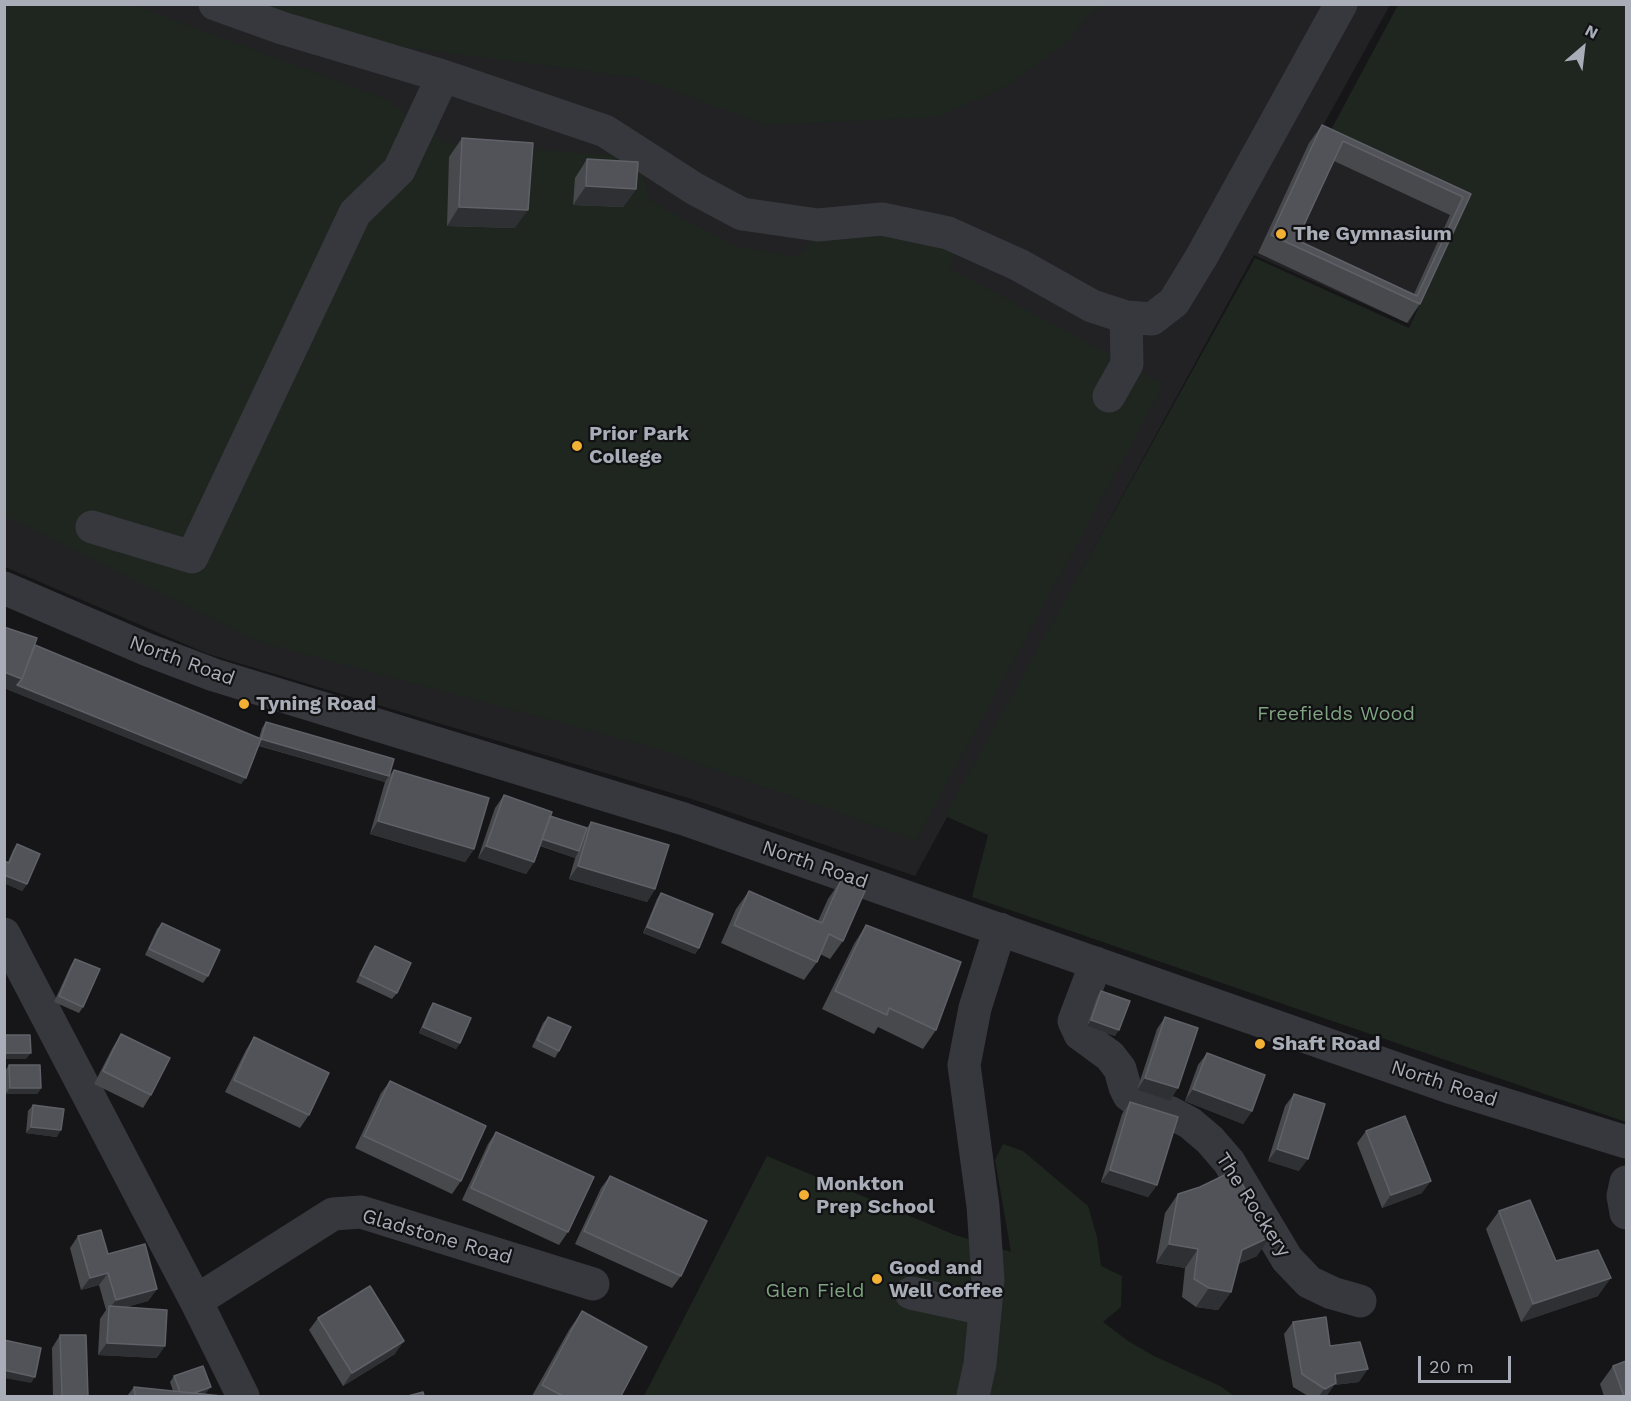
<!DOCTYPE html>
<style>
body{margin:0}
#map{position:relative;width:1631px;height:1401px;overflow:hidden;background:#161618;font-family:"Work Sans",sans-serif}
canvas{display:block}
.frame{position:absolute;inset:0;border:6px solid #a8adb8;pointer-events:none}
.north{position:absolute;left:1553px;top:18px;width:60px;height:60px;-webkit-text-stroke:4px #111113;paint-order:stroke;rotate:28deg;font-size:16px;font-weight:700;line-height:24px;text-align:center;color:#a8adb8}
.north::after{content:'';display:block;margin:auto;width:21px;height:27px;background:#a8adb8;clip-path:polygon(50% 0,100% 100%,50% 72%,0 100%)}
.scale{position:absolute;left:1418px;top:1356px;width:93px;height:27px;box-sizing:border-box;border:3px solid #a8adb8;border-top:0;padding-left:8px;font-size:18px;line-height:21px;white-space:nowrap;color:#a8adb8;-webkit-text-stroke:4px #111113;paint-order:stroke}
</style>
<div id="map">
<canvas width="1631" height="1401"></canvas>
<div class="frame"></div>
<div class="north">N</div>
<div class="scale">20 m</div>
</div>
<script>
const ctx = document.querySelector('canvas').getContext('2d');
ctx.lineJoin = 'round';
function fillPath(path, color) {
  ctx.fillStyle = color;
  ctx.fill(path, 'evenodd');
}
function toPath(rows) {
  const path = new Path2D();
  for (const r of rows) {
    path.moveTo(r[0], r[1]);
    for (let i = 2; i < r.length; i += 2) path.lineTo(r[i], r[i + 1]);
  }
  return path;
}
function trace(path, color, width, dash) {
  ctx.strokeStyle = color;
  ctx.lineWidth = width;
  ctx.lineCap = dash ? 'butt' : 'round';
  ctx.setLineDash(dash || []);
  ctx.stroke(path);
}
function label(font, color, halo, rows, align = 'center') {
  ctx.font = font + ' "Work Sans",sans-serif';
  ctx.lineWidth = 4.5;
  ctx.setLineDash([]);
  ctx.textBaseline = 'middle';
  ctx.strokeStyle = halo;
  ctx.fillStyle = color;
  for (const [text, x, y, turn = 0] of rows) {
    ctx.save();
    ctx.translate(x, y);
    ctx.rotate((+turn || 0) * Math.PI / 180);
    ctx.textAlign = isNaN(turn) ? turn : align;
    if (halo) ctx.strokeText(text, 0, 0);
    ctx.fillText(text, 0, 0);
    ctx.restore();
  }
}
fillPath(toPath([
 [5,5,1390,5,1315,140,1462,211,1409,324,1254,255,915,876,695,800,208,654,5,567]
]), '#222225');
fillPath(toPath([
 [4,5,133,5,386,99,446,143,620,156,642,170,649,200,735,246,797,257,815,238,860,232,957,246,949,268,1164,384,916,840,648,746,259,642,5,516],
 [260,5,1109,5,1091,13,1065,44,1008,85,939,117,765,125,638,78,387,45],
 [1398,5,1626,5,1626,1122,972,897,988,835,945,816,1255,258,1409,328,1464,209,1325,141],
 [1003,1144,1023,1151,1088,1206,1097,1237,1101,1266,1122,1276,1121,1307,1103,1322,1128,1341,1154,1356,1220,1386,1234,1396,644,1396,767,1156,955,1235,1011,1252,995,1160]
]), '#1e261f');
trace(toPath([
 [215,4,282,28,443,76,605,131,695,189,742,214,818,225,882,219,948,233,1019,265,1092,306,1126,317,1152,319,1174,302,1202,256,1341,4],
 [1109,396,1127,364,1126,317],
 [92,527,192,557,355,213,399,170,443,76],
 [4,588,148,650,214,675,684,819,1449,1087,1626,1142],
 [4,934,196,1301,243,1396],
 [1096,963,1074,1021,1080,1034,1110,1056,1120,1069,1125,1087,1129,1095,1138,1102,1171,1113,1190,1123,1210,1140,1229,1162,1287,1259,1309,1282,1332,1293,1360,1301],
 [1626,1182,1623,1196,1626,1213],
 [911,1293,985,1309],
 [196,1301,333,1214,361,1212,593,1284],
 [973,1396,980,1364,988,1280,983,1206,964,1065,975,1008,1000,929]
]), '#37383d', 33);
fillPath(toPath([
 [1322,125,1471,194,1420,304,1407,323,1258,253,1309,143],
 [1334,161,1450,215,1414,294,1297,240],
 [462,138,515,228,447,226,449,157],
 [587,159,636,189,623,207,573,205,575,178],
 [4,627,35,645,259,738,262,728,266,722,389,776,394,770,474,849,465,862,370,834,385,782,259,746,241,784,4,688],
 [504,795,550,816,587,828,591,822,655,889,647,902,569,879,576,855,575,858,540,846,534,862,526,874,478,858,495,808],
 [17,844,27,884,22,891,4,883,4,861,8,862,13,850],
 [841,880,843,941,830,959,820,954,817,962,804,980,721,943,736,909,749,891,818,921,828,899],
 [661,893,699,948,695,954,643,933,657,899],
 [162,923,208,976,203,983,145,955,157,929],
 [866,925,936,1030,923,1049,878,1027,874,1034,822,1009,854,944],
 [375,946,397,993,392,999,356,982,370,952],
 [75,959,83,1007,79,1013,54,1002,71,965],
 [1101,991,1115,1036,1087,1026,1097,997],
 [433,1003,460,1043,456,1049,419,1033,429,1009],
 [548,1017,559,1051,555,1058,532,1047,543,1023],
 [1165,1017,1170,1101,1137,1090,1157,1029],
 [121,1034,151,1095,143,1108,94,1084,113,1047],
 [254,1037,309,1115,300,1128,225,1092,246,1050],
 [1207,1053,1252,1111,1243,1124,1185,1101,1198,1065],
 [9,1065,41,1088,37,1094,5,1094,5,1071],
 [390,1081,461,1181,452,1194,355,1148,381,1093],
 [1294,1094,1299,1171,1268,1161,1285,1106],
 [1130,1102,1157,1185,1148,1197,1101,1182,1122,1114],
 [33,1105,57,1137,26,1133,28,1111],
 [1366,1131,1422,1193,1382,1208,1357,1143],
 [496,1132,568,1232,559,1245,462,1200,488,1144],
 [610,1176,681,1276,672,1288,575,1244,601,1188],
 [1200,1187,1257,1256,1238,1264,1231,1292,1218,1310,1196,1307,1182,1297,1185,1268,1156,1263,1165,1213,1178,1194],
 [1499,1211,1556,1261,1598,1296,1521,1322,1486,1229],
 [78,1236,108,1254,157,1289,148,1301,126,1307,157,1358,98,1355,100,1319,106,1310,99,1285,81,1290,70,1248],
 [582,1311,621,1396,532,1396,569,1330],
 [318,1318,395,1354,343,1386,309,1330],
 [1293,1322,1330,1346,1359,1382,1334,1385,1327,1395,1325,1396,1308,1396,1293,1387,1284,1334],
 [60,1335,88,1396,53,1396,52,1348],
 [1613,1366,1626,1396,1604,1396,1600,1384],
 [174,1376,206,1393,204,1394,222,1396,127,1396,134,1387,173,1391,170,1382]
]), '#47494d');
fillPath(toPath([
 [586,186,636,189,623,207,573,205],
 [459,207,528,210,515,228,447,226],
 [4,672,246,778,241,784,4,688],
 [261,739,389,776,385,782,257,745],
 [378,821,474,849,465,862,370,834],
 [541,838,579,851,575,858,536,844],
 [486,846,534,862,526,874,478,858],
 [578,866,655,889,647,902,569,879],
 [4,875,27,884,22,891,4,883],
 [647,927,699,948,695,954,643,933],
 [1091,1020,1119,1030,1115,1036,1087,1026],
 [423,1027,460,1043,456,1049,419,1033],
 [4,1053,31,1053,26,1059,4,1059],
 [1145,1078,1178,1088,1170,1101,1137,1090],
 [10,1088,41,1088,37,1094,5,1094],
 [1193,1089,1252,1111,1243,1124,1185,1101],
 [31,1127,61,1130,57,1137,26,1133],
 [1277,1149,1308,1159,1299,1171,1268,1161],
 [1110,1170,1157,1185,1148,1197,1101,1182],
 [1431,1181,1422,1193,1382,1208,1391,1195],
 [1270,1237,1257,1256,1229,1268,1242,1250],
 [1169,1244,1198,1249,1185,1268,1156,1263],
 [108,1273,99,1285,81,1290,90,1278],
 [1611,1278,1598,1296,1521,1322,1533,1304],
 [1209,1288,1231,1292,1218,1310,1196,1307],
 [157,1289,148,1301,109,1312,109,1309,116,1300],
 [404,1341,395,1354,343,1386,352,1373],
 [107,1343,165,1346,157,1358,98,1355],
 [1368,1369,1359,1382,1334,1385,1327,1395,1325,1396,1319,1396,1335,1374],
 [4,1370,35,1377,31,1383,4,1378],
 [211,1387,206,1393,197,1396,185,1396]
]), '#2f3033');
const building = toPath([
 [1322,125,1471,194,1420,304,1271,235,1322,125],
 [1343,141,1463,197,1417,296,1297,240,1343,141],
 [462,138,533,143,528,210,459,207,462,138],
 [587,159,638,162,636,189,586,186,587,159],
 [4,627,37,638,22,679,4,672,4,627],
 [35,645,261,739,246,778,17,685,22,679,35,645],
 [266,722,394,759,389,776,261,739,266,722],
 [394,770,489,798,474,849,378,821,394,770],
 [504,795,552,812,534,862,486,846,504,795],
 [550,816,587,828,579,851,542,839,550,816],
 [591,822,669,845,655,889,578,866,591,822],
 [17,844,40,854,27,884,4,875,4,861,9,863,17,844],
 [841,880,865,891,843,941,829,934,817,962,734,925,749,891,822,923,841,880],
 [661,893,713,914,699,948,647,927,661,893],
 [162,923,220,950,208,976,149,949,162,923],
 [866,925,961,962,936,1030,889,1008,887,1015,835,991,866,925],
 [375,946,411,963,397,993,360,975,375,946],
 [75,959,100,969,83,1007,59,996,75,959],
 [1101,991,1130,1001,1119,1030,1091,1020,1101,991],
 [433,1003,471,1018,460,1043,423,1027,433,1003],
 [548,1017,571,1027,559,1051,537,1040,548,1017],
 [1165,1017,1198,1028,1178,1088,1145,1078,1165,1017],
 [121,1034,170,1058,151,1095,103,1071,121,1034],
 [4,1035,30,1035,31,1053,4,1053,4,1035],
 [254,1037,329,1073,309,1115,234,1080,254,1037],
 [1207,1053,1265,1075,1252,1111,1193,1089,1207,1053],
 [9,1065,40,1065,41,1088,10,1088,9,1065],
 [390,1081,486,1126,461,1181,364,1136,390,1081],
 [1294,1094,1325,1104,1308,1159,1277,1149,1294,1094],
 [1130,1102,1178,1117,1157,1185,1110,1170,1130,1102],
 [33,1105,64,1109,61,1130,31,1127,33,1105],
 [1405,1116,1431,1181,1391,1195,1366,1131,1405,1116],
 [496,1132,594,1177,568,1232,471,1188,496,1132],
 [1235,1170,1270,1237,1242,1250,1231,1292,1209,1288,1194,1279,1198,1249,1169,1244,1178,1194,1200,1187,1235,1170],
 [610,1176,707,1221,681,1276,584,1231,610,1176],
 [1530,1200,1556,1261,1598,1250,1611,1278,1533,1304,1499,1211,1530,1200],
 [101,1230,108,1254,145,1244,157,1289,116,1300,108,1273,90,1278,78,1236,101,1230],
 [370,1286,404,1341,352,1373,318,1318,370,1286],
 [109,1306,167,1310,165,1346,107,1343,109,1306],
 [582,1311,647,1347,621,1396,563,1396,542,1385,582,1311],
 [1326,1317,1330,1346,1360,1342,1368,1369,1335,1374,1336,1383,1325,1389,1302,1374,1293,1322,1326,1317],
 [60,1335,86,1335,88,1396,62,1396,60,1335],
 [4,1340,41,1348,35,1377,4,1370,4,1340],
 [1626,1361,1626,1396,1624,1396,1613,1366,1626,1361],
 [203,1366,211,1387,194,1393,180,1392,174,1376,203,1366],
 [134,1387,222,1396,135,1396,134,1387],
 [423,1392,424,1396,408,1396,423,1392]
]);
fillPath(building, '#525359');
trace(building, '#5f6168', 1.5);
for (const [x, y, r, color] of [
 [1281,234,6,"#f2b134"],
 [577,446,6,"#f2b134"],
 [244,704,6,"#f2b134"],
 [1260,1044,6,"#f2b134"],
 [804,1195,6,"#f2b134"],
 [877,1279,6,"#f2b134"]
]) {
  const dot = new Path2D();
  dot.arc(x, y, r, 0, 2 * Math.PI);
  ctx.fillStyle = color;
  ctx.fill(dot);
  trace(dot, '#111113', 2);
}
label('bold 20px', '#a8adb8', '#111113', [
 ["The Gymnasium",1293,234],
 ["Prior Park",589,434],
 ["College",589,457],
 ["Tyning Road",256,704],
 ["Shaft Road",1272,1044],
 ["Monkton",816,1184],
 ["Prep School",816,1207],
 ["Good and",889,1268],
 ["Well Coffee",889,1291]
], 'left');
label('20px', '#a8adb8', '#111113', [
 ["North Road",182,661,20],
 ["North Road",815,865,19],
 ["North Road",1444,1084,18],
 ["The Rockery",1253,1205,57],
 ["Gladstone Road",437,1237,16]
]);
label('20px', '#7fa381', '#111113', [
 ["Freefields Wood",1336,714],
 ["Glen Field",815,1291]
]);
</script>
